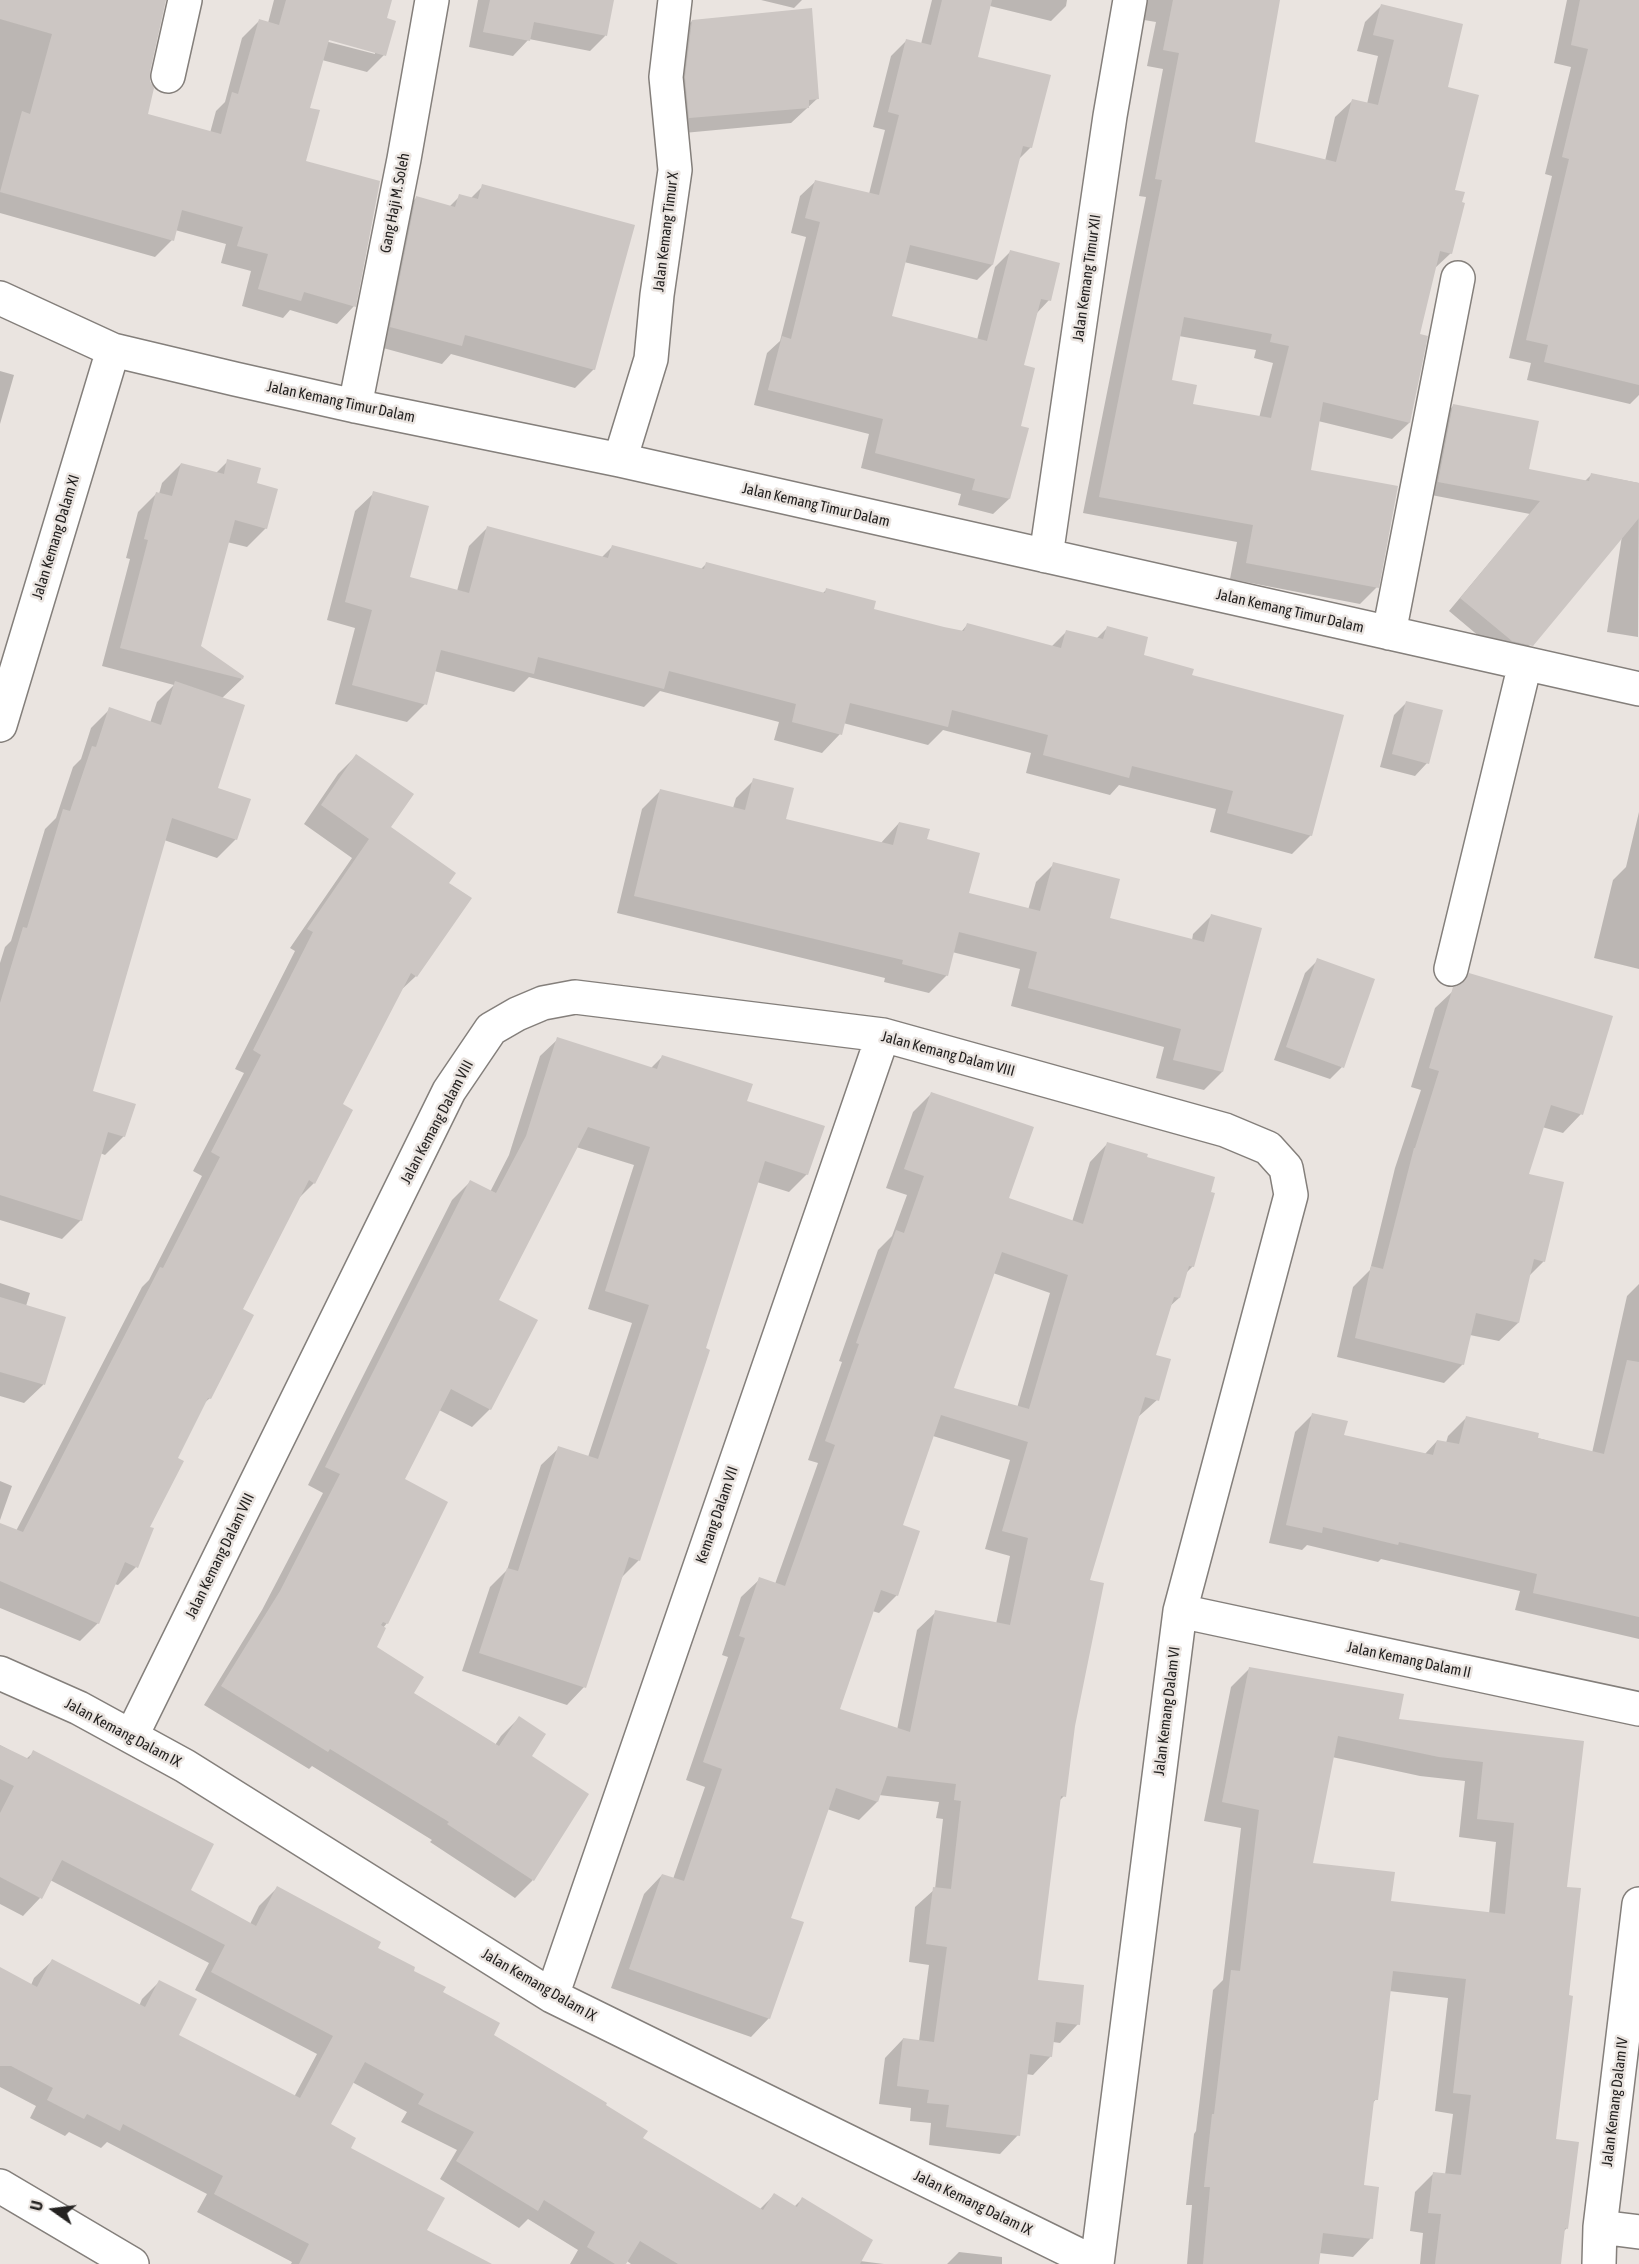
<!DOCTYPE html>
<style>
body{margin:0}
#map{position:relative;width:1639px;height:2264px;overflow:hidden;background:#eae4e0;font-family:"Asap Condensed",sans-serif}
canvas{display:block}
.north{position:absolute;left:24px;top:2180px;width:60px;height:60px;-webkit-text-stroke:4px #eae4e0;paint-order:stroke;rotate:284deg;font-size:16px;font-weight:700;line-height:24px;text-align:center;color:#242221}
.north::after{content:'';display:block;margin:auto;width:21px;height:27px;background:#242221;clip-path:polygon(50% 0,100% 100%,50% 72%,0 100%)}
</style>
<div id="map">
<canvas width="1639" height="2264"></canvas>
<div class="north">U</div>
</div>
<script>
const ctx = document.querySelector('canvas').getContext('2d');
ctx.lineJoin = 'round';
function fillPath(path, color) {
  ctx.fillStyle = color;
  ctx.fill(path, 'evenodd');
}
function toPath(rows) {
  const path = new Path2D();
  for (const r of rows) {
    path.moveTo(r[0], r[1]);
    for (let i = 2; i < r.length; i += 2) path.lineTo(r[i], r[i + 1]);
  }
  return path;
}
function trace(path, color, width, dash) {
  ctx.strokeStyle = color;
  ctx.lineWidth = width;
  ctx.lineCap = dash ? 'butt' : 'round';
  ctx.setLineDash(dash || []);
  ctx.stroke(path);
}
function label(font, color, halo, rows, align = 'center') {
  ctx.font = font + ' "Asap Condensed",sans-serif';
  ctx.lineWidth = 5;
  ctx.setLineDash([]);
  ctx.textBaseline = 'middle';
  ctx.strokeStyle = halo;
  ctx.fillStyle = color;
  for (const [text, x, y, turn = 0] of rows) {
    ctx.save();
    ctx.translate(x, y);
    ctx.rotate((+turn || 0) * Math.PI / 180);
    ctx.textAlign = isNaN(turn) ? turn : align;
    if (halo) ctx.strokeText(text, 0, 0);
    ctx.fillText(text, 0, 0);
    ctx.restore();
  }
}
fillPath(toPath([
 [0,0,164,0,148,72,146,115,210,133,216,111,225,102,242,38,259,21,268,23,274,0,391,0,386,19,384,55,367,72,322,60,308,109,304,162,354,306,337,324,290,310,283,318,242,306,251,271,221,263,226,244,175,230,172,240,155,257,0,213],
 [322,37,375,51,375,54,321,40],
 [478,0,613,0,605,36,590,51,529,39,513,56,469,47],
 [761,0,802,0,794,8],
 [932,0,1067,0,1066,6,1051,21,990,6,976,58,1031,147,1018,160,992,265,977,280,904,262,890,317,977,340,995,267,1010,252,1049,300,1036,314,1022,366,1019,427,1027,429,1009,499,993,514,958,505,961,494,861,468,869,434,754,405,767,353,780,341,806,237,791,233,800,196,816,181,869,194,885,130,873,127,891,56,906,41,921,44],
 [1133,0,1278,0,1254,143,1325,161,1335,117,1352,101,1367,104,1378,56,1357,51,1365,22,1381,6,1446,88,1453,191,1451,253,1434,269,1418,335,1409,423,1392,439,1318,421,1309,471,1377,587,1360,604,1230,579,1237,542,1083,513,1146,197,1139,196,1163,69,1147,66,1156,22,1132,18],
 [1179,336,1256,350,1254,358,1273,363,1259,418,1191,405,1170,381],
 [1567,0,1639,0,1639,395,1630,404,1527,380,1531,363,1509,358,1552,176,1545,174,1571,67,1554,63],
 [692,21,818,98,791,123,673,134,676,37],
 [483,186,594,369,575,388,451,354,442,364,372,345,398,216,416,198,449,207,460,196,470,199],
 [0,371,14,375,0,424],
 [1453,406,1528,470,1584,482,1592,474,1639,483,1638,637,1607,632,1622,536,1519,658,1499,653,1449,611,1530,514,1426,494,1441,418],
 [228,461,256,484,266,528,247,547,227,542,200,647,242,679,221,699,216,789,236,839,217,858,164,840,91,1092,124,1136,105,1155,100,1153,81,1220,62,1239,0,1220,0,963,5,947,11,941,45,829,56,818,73,767,81,759,91,728,110,709,150,723,157,702,174,685,102,666,130,559,126,558,138,512,157,493,159,494,162,483,181,464,216,473],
 [374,493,409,578,457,591,469,546,487,528,601,558,612,547,701,569,707,563,822,594,827,589,873,610,961,632,967,625,1051,647,1066,632,1096,639,1107,628,1142,656,1191,676,1311,835,1292,854,1210,832,1216,809,1119,785,1110,795,1026,773,1031,753,943,730,928,745,843,723,840,734,822,753,774,740,779,722,660,691,644,707,529,677,514,692,434,671,425,704,407,722,335,704,355,628,327,620,355,511],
 [1406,703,1427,763,1415,776,1380,767,1394,715],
 [356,756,389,827,447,884,416,976,399,992,341,1105,314,1183,297,1200,241,1310,210,1398,202,1405,176,1459,148,1527,136,1567,118,1585,114,1584,98,1623,80,1641,0,1608,0,1526,16,1531,142,1287,149,1280,202,1176,193,1171,244,1073,235,1069,295,951,290,948,352,858,304,824,338,774],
 [754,780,784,820,880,844,899,823,926,841,968,894,1028,910,1036,882,1054,864,1108,919,1192,940,1193,934,1211,916,1222,1072,1204,1090,1156,1078,1164,1047,1011,1006,1020,969,952,952,947,975,929,993,884,982,885,978,617,913,642,809,660,791,733,808,736,798],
 [1639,812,1639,969,1594,958,1613,880,1626,867],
 [1318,960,1342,1067,1330,1079,1274,1060,1305,973],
 [1470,975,1581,1114,1563,1133,1542,1127,1528,1175,1544,1261,1529,1276,1518,1323,1499,1341,1470,1335,1463,1364,1444,1383,1337,1357,1353,1287,1370,1270,1395,1168,1421,1090,1411,1087,1435,1008],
 [558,1039,651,1068,662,1057,745,1102,807,1174,789,1192,757,1182,639,1560,621,1578,584,1687,567,1705,462,1671,490,1587,507,1570,541,1465,559,1448,588,1457,632,1323,588,1309,634,1165,576,1147,497,1301,490,1409,472,1427,439,1410,403,1479,387,1623,383,1628,375,1648,412,1694,495,1745,501,1736,519,1718,529,1757,587,1795,532,1881,515,1898,430,1842,432,1840,312,1766,309,1769,204,1705,262,1610,323,1493,308,1485,452,1200,470,1182,490,1192,509,1155,540,1056],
 [932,1093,1007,1199,1072,1222,1090,1162,1108,1143,1193,1266,1186,1273,1179,1298,1169,1307,1155,1356,1157,1400,1137,1418,1088,1582,1074,1726,1064,1796,1058,1802,1036,1981,1078,2024,1060,2043,1053,2042,1051,2056,1033,2075,1026,2074,1018,2135,1000,2154,929,2145,931,2123,910,2121,911,2108,879,2104,885,2058,903,2039,919,2041,929,1965,909,1962,915,1907,935,1889,943,1819,936,1818,939,1802,879,1795,877,1802,859,1820,827,1809,789,1919,769,2018,751,2037,611,1988,644,1894,662,1875,673,1879,705,1787,686,1780,728,1657,722,1655,741,1597,760,1579,775,1584,818,1463,808,1460,842,1362,839,1361,878,1250,892,1236,907,1195,886,1188,913,1112],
 [993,1273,1050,1293,1017,1408,952,1389],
 [933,1436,1010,1460,985,1549,1010,1556,996,1624,936,1612,917,1630,897,1730,838,1710,872,1611,879,1613,897,1595,901,1526],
 [0,1283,30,1293,26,1306,64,1318,43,1385,24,1403,0,1396],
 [1639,1284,1639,1639,1515,1610,1520,1591,1381,1559,1378,1562,1307,1545,1302,1550,1269,1543,1295,1432,1313,1414,1343,1436,1424,1455,1437,1441,1446,1443,1448,1436,1466,1418,1592,1453,1627,1296],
 [0,1481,12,1486,0,1520],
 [1250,1668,1397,1721,1582,1742,1565,1888,1555,2140,1567,2228,1563,2232,1559,2264,1420,2264,1423,2233,1410,2231,1415,2192,1433,2174,1445,2175,1453,2114,1435,2111,1448,1998,1389,1991,1376,2099,1372,2104,1362,2187,1371,2238,1353,2257,1319,2253,1317,2264,1187,2264,1192,2205,1186,2205,1194,2134,1196,2131,1213,1990,1223,1980,1241,1828,1204,1821,1231,1687],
 [1332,1757,1420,1776,1465,1781,1459,1837,1496,1842,1489,1914,1390,1902,1311,1865],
 [0,1745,26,1759,34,1752,189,1891,250,1924,259,1906,277,1888,412,1971,441,1992,492,2036,604,2106,641,2139,759,2210,774,2195,794,2207,802,2199,860,2261,884,2264,631,2264,627,2261,624,2264,570,2264,578,2250,528,2219,519,2228,440,2179,457,2150,401,2122,407,2112,352,2082,329,2125,425,2231,489,2264,291,2264,292,2262,197,2212,207,2194,107,2142,101,2148,69,2132,65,2136,30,2118,36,2106,0,2087,0,1969,31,1985,34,1978,52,1961,139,2006,142,1999,160,1981,177,2036,294,2097,317,2054,195,1990,209,1963,50,1880,40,1898,23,1916,0,1904],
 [959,2252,1002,2257,1002,2264,947,2264]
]), '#0003');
fillPath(toPath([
 [0,0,166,0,150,72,150,81,154,88,148,114,221,134,232,92,238,94,259,19,279,25,286,0,392,0,387,18,396,21,386,56,329,40,310,108,320,110,306,161,380,181,356,307,304,292,301,301,258,289,268,254,237,246,243,227,182,210,174,241,0,192,22,111,30,114,52,34,0,19],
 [490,0,614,0,607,36,534,22,530,41,483,32],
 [942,0,992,0,978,57,1051,75,1032,148,1023,146,993,265,910,245,892,316,987,341,1010,250,1060,263,1051,301,1041,299,1024,365,1035,368,1021,426,1029,428,1010,499,972,490,975,479,875,453,883,419,768,390,782,336,791,339,820,222,805,218,815,180,879,195,899,115,888,112,906,39,931,45],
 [1173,0,1280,0,1255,142,1336,162,1352,99,1378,105,1394,40,1373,35,1381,4,1463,24,1448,87,1479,95,1455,190,1465,192,1462,202,1465,203,1452,254,1440,251,1420,334,1428,336,1410,423,1323,402,1311,470,1398,486,1379,588,1246,563,1253,525,1099,497,1162,180,1155,179,1179,53,1163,50],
 [1184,317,1272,334,1270,342,1289,346,1271,418,1193,404,1197,385,1172,380],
 [1580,0,1639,0,1639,385,1544,362,1548,345,1526,340,1569,159,1562,157,1588,49,1571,45],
 [812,8,819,99,809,100,809,108,689,118,685,77,692,20],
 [482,184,635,225,595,370,465,335,462,346,390,327,416,196,455,207,459,194,478,199],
 [1453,404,1539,421,1529,469,1589,481,1591,473,1639,483,1639,518,1533,646,1512,641,1460,598,1540,501,1438,482],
 [227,459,261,468,257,483,278,489,267,529,235,520,201,646,244,676,243,679,120,648,148,540,144,539,156,492,172,496,181,463,224,474],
 [373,491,429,506,410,577,469,593,487,526,608,558,612,545,704,569,706,562,825,593,826,588,876,601,874,609,944,627,964,631,967,623,1061,648,1066,630,1103,639,1107,626,1148,637,1144,655,1194,669,1192,675,1344,715,1312,836,1227,813,1233,791,1132,766,1129,778,1043,755,1048,735,952,710,948,727,850,703,842,735,792,722,796,704,669,671,664,689,538,657,534,674,441,650,427,705,352,685,372,610,345,602],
 [175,681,245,705,218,788,251,799,237,840,172,818,93,1091,136,1104,125,1137,108,1132,82,1221,0,1195,0,1003,23,927,27,928,63,809,70,811,92,746,96,747,109,707,161,725],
 [1406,701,1443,710,1429,764,1392,754],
 [356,754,414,794,391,827,456,873,449,883,472,898,417,977,411,973,343,1104,353,1110,315,1184,309,1180,243,1309,254,1315,211,1399,208,1398,178,1458,184,1461,150,1527,154,1528,138,1568,125,1562,99,1624,0,1581,0,1523,23,1532,160,1267,163,1268,220,1157,211,1152,261,1055,253,1050,313,932,307,929,369,839,321,805],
 [753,778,794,788,786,819,893,845,899,822,930,829,927,839,980,853,969,893,1040,911,1053,862,1120,879,1110,918,1204,942,1211,914,1262,928,1223,1072,1173,1060,1181,1029,1028,988,1037,952,959,932,948,976,902,964,903,960,634,896,660,789,745,810],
 [1317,958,1375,979,1344,1068,1286,1047],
 [1469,973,1613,1016,1583,1115,1551,1105,1529,1174,1564,1182,1545,1262,1534,1259,1519,1323,1476,1313,1464,1365,1355,1338,1371,1266,1383,1269,1414,1148,1415,1148,1439,1071,1429,1068,1453,987,1464,982],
 [557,1037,657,1069,662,1055,753,1084,747,1101,825,1126,808,1175,765,1161,706,1348,710,1350,640,1561,629,1557,586,1688,479,1653,507,1568,518,1571,558,1446,598,1459,649,1305,605,1291,650,1147,588,1127,499,1300,538,1320,491,1410,451,1389,405,1479,448,1502,388,1624,383,1622,381,1625,386,1628,377,1647,424,1677,414,1693,499,1746,519,1716,546,1734,532,1756,589,1794,534,1881,447,1824,449,1822,330,1749,328,1752,221,1686,280,1591,340,1474,325,1467,470,1180,496,1193,526,1136],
 [931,1092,1034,1127,1009,1198,1083,1224,1107,1142,1148,1154,1147,1157,1215,1177,1211,1192,1215,1193,1194,1267,1189,1266,1180,1298,1174,1297,1156,1355,1171,1359,1159,1401,1145,1397,1090,1580,1104,1583,1075,1726,1066,1797,1061,1796,1038,1980,1084,1985,1080,2025,1056,2022,1052,2057,1030,2054,1020,2136,946,2127,949,2105,927,2103,929,2090,897,2086,903,2038,934,2042,947,1947,926,1944,933,1887,951,1889,961,1801,954,1800,956,1784,887,1776,878,1802,836,1788,791,1918,804,1922,770,2019,629,1969,662,1874,684,1881,722,1769,703,1762,745,1638,739,1636,759,1577,785,1586,835,1445,825,1441,859,1344,856,1343,896,1230,904,1233,924,1176,904,1169],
 [1002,1252,1068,1275,1029,1409,954,1388],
 [941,1415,1028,1442,1002,1531,1028,1538,1010,1625,935,1610,910,1732,840,1709,881,1590,898,1596,920,1531,903,1525],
 [0,1297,66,1317,45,1385,0,1372],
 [1627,1360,1639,1362,1639,1617,1533,1593,1537,1574,1399,1542,1398,1545,1323,1527,1322,1533,1286,1525,1312,1413,1348,1421,1344,1435,1433,1455,1437,1440,1459,1444,1466,1416,1539,1433,1538,1438,1604,1454],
 [1249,1667,1404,1694,1399,1719,1584,1741,1567,1887,1581,1888,1569,1995,1573,1996,1556,2139,1579,2142,1568,2229,1565,2228,1561,2264,1435,2264,1441,2214,1428,2213,1433,2172,1461,2175,1471,2095,1453,2093,1466,1979,1393,1971,1378,2100,1374,2100,1364,2185,1379,2187,1373,2239,1323,2233,1319,2264,1203,2264,1210,2187,1204,2187,1212,2114,1214,2114,1231,1970,1240,1971,1259,1810,1222,1802],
 [1338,1736,1439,1757,1483,1762,1477,1819,1514,1823,1505,1914,1391,1901,1395,1872,1313,1863],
 [0,1745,29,1759,33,1750,214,1844,191,1890,256,1926,277,1886,381,1942,378,1948,415,1967,414,1971,446,1987,443,1992,500,2023,494,2035,607,2103,606,2105,648,2131,643,2138,763,2210,774,2193,797,2207,802,2197,873,2240,860,2264,678,2264,640,2241,626,2264,615,2264,587,2247,595,2232,544,2200,538,2211,456,2161,474,2132,418,2104,424,2094,365,2062,331,2124,356,2138,351,2148,445,2198,427,2230,492,2264,299,2264,309,2244,214,2194,223,2176,123,2124,120,2131,87,2114,84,2119,47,2100,53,2088,11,2066,0,2066,0,1967,37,1987,52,1959,145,2007,159,1980,197,1999,179,2035,300,2098,333,2036,211,1972,225,1945,62,1860,42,1899,0,1877,0,1813,14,1786,0,1779]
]), '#ccc6c3');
const minor = toPath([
 [168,76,185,0],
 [0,298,113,350,235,379,355,406,620,460,1639,689],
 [355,406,404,159,432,0],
 [620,460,651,359,657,295,675,170,666,77,675,0],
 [1046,556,1110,116,1130,0],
 [1389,633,1458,278],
 [0,725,113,350],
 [1451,969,1525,664],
 [1180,1611,1639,1709],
 [0,1673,79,1708,185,1766,552,1996,1097,2264],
 [132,1735,449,1091,491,1029,517,1014,543,1003,575,997,883,1035,1225,1130,1268,1148,1286,1168,1291,1195,1180,1611,1097,2264],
 [552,1996,883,1035],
 [0,2186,132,2264],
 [1600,2227,1639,2232],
 [1599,2264,1600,2227,1639,1904]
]);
trace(minor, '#847f7b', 36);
trace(minor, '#fff', 33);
label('15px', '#242221', '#eae4e0', [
 ["Gang Haji M. Soleh",395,203,-79],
 ["Jalan Kemang Timur X",666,232,-83],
 ["Jalan Kemang Timur XII",1087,278,-82],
 ["Jalan Kemang Timur Dalam",341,402,12],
 ["Jalan Kemang Timur Dalam",816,505,13],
 ["Jalan Kemang Dalam XI",56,537,-73],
 ["Jalan Kemang Timur Dalam",1290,611,13],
 ["Jalan Kemang Dalam VIII",948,1054,15],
 ["Jalan Kemang Dalam VIII",437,1122,-62],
 ["Kemang Dalam VII",717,1515,-71],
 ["Jalan Kemang Dalam VIII",220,1556,-64],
 ["Jalan Kemang Dalam II",1409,1660,12],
 ["Jalan Kemang Dalam VI",1167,1711,-83],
 ["Jalan Kemang Dalam IX",123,1733,28],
 ["Jalan Kemang Dalam IX",539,1985,30],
 ["Jalan Kemang Dalam IV",1615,2102,-83],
 ["Jalan Kemang Dalam IX",973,2203,26]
]);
</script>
